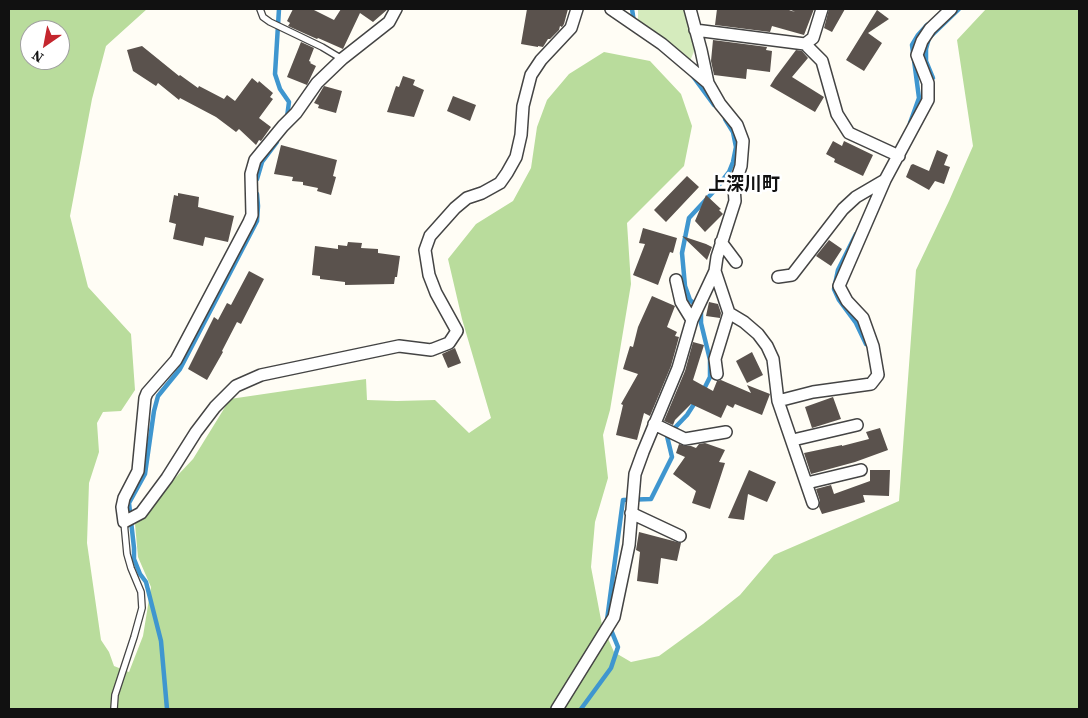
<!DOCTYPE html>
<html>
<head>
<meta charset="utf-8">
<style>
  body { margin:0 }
  #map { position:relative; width:1088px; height:718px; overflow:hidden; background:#fffdf5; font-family:"Source Serif 4",serif }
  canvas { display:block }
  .frame { position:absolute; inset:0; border:10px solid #111; pointer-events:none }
  .north { position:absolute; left:20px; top:20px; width:50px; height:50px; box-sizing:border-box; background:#fff; border:1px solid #a0a0a0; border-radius:50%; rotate:213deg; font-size:14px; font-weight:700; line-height:20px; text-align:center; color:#111 }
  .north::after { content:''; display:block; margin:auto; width:18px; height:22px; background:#c4262e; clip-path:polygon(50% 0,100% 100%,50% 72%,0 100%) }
</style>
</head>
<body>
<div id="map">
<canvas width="1088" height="718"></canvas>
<div class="frame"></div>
<div class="north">N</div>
</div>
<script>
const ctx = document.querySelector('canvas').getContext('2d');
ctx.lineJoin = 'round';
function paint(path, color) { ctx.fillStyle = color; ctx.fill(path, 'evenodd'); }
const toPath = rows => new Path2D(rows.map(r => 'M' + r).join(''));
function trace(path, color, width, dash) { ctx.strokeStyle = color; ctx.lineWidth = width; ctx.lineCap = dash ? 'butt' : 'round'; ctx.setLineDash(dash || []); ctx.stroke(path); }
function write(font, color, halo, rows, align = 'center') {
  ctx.font = font + ' "Source Serif 4","Noto Sans JP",serif'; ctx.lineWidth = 5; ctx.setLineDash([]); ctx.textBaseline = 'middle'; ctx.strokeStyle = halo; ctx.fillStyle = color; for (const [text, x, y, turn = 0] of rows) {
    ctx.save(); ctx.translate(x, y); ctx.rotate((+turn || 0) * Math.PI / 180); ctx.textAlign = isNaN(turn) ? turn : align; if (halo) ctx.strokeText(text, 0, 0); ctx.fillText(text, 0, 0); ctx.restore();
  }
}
paint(toPath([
  [638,9,686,9,695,49,690,61,638,23]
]), '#d5ebbd');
paint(toPath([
  [9,9,147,9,106,46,92,99,70,216,88,287,131,334,135,390,121,411,103,412,97,423,99,452,89,483,87,543,101,640,109,652,114,666,129,672,143,636,151,587,138,557,135,524,145,516,160,494,193,459,230,399,366,379,367,400,397,401,435,400,469,433,491,418,462,319,448,259,476,224,513,201,531,168,537,127,547,100,569,74,604,52,650,61,681,94,692,126,684,166,627,223,631,284,610,410,603,435,608,478,595,522,591,567,602,625,614,652,631,662,659,656,703,624,740,595,774,555,899,501,916,270,949,201,973,146,957,40,986,9,1079,9,1079,709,9,709],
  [30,30,60,30,60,60,30,60]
]), '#b9dc9c');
trace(toPath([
  [279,9,275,74,280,89,289,102,287,117],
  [632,9,634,22],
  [692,75,714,105],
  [933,78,926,61,926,49,929,38,959,9],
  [910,123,919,98,912,45,918,35,927,25],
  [257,179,262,162,277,142],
  [856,234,838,270,834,289,839,300,856,323,866,344],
  [703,391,710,377,710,360,701,323,701,310,690,300,685,286,682,253,689,218,715,190,729,172,733,162,736,147,733,132,725,119],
  [167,709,161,641,146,582,140,574,134,559,134,548,129,503,145,474,154,411,158,396,180,369,257,221,258,206,257,194],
  [581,709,611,668,618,647,607,620,623,500,651,499,672,457,667,436,687,415,696,401]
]), '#3f96cf', 4.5);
paint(toPath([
  [293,9,312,9,334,20,341,9,388,9,373,22,360,13,343,49,318,38,317,39,288,26,290,23,287,21],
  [527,9,568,9,564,24,562,27,560,26,559,30,550,39,548,39,543,47,538,46,538,47,521,44],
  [717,9,786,9,795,12,789,9,814,9,804,35,772,26,770,32,715,25],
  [829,9,845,9,832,32,824,28],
  [877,10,889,19,868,33,882,43,864,71,846,60],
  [713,40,767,47,766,50,772,51,770,72,747,69,746,79,714,75,711,61],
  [301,42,314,48,309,61,311,62,310,63,316,66,307,85,287,77],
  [142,46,179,76,180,75,198,88,199,86,224,99,227,95,235,101,252,78,258,83,259,81,273,93,270,97,273,99,259,118,271,127,261,141,259,140,256,145,239,129,236,132,216,117,180,98,179,100,158,83,156,86,133,71,127,50],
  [796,50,802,51,808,58,792,77,824,97,815,112,770,86,775,78],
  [403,76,415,80,413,85,424,90,414,117,387,112,396,86,399,87],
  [324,86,342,91,336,113,318,108,319,105,314,103],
  [453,96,476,105,470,121,447,111],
  [833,141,842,146,844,141,873,155,863,176,834,162,835,159,826,154],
  [281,145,337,160,333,176,336,177,331,195,317,191,318,188,303,185,303,182,292,181,293,177,274,174],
  [937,150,948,155,944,165,950,167,944,184,935,181,929,190,906,177,911,165,913,164,929,171],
  [687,176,699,187,666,222,654,210],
  [178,193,199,197,198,207,234,216,228,242,205,237,203,246,173,239,176,224,169,222,174,195,178,196],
  [706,195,721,209,719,210,723,214,705,232,695,221],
  [643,228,677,238,673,253,670,252,658,285,633,275,645,244,639,243],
  [682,236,706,244,712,247,707,260],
  [829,240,842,249,831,266,816,256],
  [348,242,362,243,361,248,378,249,378,253,400,256,397,277,395,277,394,284,345,285,345,282,320,279,320,276,312,275,315,246,338,249,338,245,347,246],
  [249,271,264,279,241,324,237,322,222,351,223,352,207,380,188,369,214,317,218,320,227,303,231,305],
  [652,296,675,306,667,327,677,332,675,336,679,337,671,366,650,416,644,413,637,440,616,435,623,405,621,404,638,374,623,369,630,346,633,347,638,327],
  [709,302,718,304,721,313,720,318,706,316],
  [693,342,704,345,693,380,713,391,717,381,721,380,751,393,747,385,770,394,762,415,735,404,733,408,727,405,721,418,691,404,675,420,673,425,664,421,685,371],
  [455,348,461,363,448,368,442,354],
  [752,352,763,375,747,383,736,361],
  [833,397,841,419,812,428,805,407],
  [880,428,888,450,855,462,811,474,804,453,842,445,842,446,869,439,866,432],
  [705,443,725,450,719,462,725,463,710,509,692,503,696,491,673,474,685,457,676,453,679,444,686,446,691,446,696,448,699,444],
  [749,470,776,482,767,502,748,494,744,520,728,518],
  [870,470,890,470,889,496,863,495,865,502,822,514,819,507,820,501,816,489,831,485,834,494,870,481],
  [639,532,681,543,677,561,661,558,658,584,637,581,640,552,636,550]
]), '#5a524d');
const lane = toPath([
  [260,9,263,17,270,22,322,47,342,59],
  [114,709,115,695,134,637,142,608,141,592,131,568,127,554,124,522]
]);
const street = toPath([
  [396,9,389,22,342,59,317,83,296,113,283,126,255,160,251,174,252,215,249,222,176,360,147,393,145,398,138,471,124,498,122,507,124,522,141,513,167,478,196,432,215,407,236,386,261,375,399,346,431,350,449,343,457,331,436,293,429,275,425,250,430,236,455,208,467,198,482,193,500,183,507,173,516,157,521,135,523,106,531,75,541,60,571,28,577,9],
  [611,9,662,44,708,83],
  [695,30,805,44,813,38,822,9],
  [805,44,822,61,837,114,849,133,899,156],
  [721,242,736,262],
  [715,271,729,313,744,322,758,334,767,346,773,359,778,401,813,503],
  [778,277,792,275,843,209,856,197,885,180],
  [676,280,681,302,692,320],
  [717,374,715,359,729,313],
  [778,401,813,392,871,384,878,375,873,346,863,318,847,301,839,286,885,180,928,100,928,83,917,55,922,41,930,29,951,9],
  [654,424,685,439,726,432],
  [793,440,857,425],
  [807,483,861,470],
  [631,513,680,536],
  [557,709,614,617,629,545,635,474,643,452,678,368,692,320,715,271,717,257,735,201,734,187,741,166,743,141,737,125,720,104,708,83,701,50,690,9]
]);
trace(lane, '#444', 8);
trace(street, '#444', 14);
trace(lane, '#fff', 5.5);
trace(street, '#fff', 11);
write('bold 18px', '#111', '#fff', [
  ["上深川町",744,185]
]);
</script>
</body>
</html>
